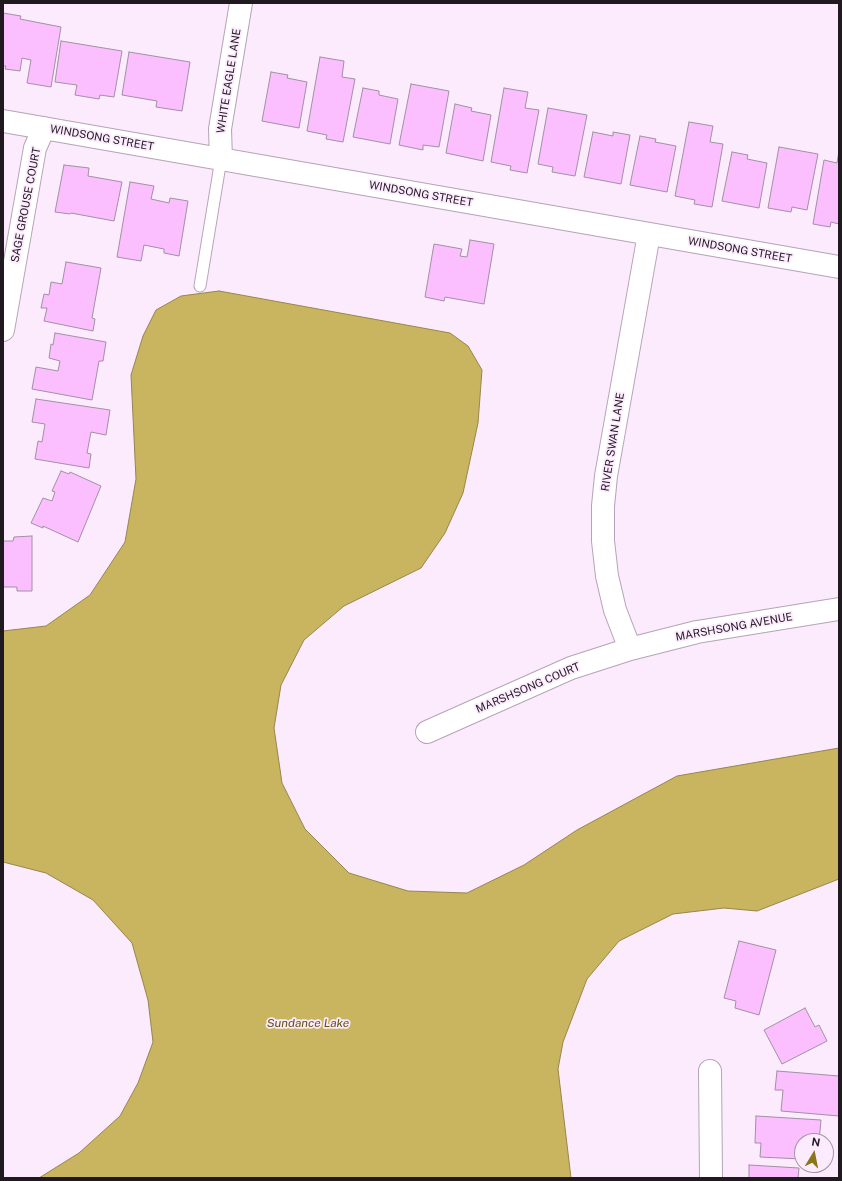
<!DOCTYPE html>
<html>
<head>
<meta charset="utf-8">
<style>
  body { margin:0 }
  #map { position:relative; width:842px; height:1181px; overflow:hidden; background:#fceafd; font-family:"Public Sans",sans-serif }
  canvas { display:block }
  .frame { position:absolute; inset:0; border:4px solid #201a20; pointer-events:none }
  .north { position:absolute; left:794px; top:1133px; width:40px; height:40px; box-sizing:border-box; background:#fceafd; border:1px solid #a497a5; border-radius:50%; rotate:10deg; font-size:11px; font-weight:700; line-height:16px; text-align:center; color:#201a20 }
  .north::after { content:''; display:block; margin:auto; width:14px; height:18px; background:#8a761a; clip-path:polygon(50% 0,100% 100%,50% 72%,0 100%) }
</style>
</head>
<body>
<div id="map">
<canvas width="842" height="1181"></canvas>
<div class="frame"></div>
<div class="north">N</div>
</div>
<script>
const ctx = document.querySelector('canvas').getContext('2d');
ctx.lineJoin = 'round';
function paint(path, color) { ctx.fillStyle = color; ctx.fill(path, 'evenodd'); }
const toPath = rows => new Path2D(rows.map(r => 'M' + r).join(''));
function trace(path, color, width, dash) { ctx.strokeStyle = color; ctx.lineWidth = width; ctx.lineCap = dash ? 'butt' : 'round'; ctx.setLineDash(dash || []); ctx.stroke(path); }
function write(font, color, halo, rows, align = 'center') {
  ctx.font = font + ' "Public Sans",sans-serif'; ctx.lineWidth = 3.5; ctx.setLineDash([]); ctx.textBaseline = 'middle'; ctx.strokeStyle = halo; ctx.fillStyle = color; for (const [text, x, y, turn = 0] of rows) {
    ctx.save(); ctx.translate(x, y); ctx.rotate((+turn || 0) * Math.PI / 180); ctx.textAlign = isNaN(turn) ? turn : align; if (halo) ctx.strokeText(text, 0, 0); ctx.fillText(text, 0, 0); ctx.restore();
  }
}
const water = toPath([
  [219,291,450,333,468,346,482,370,478,423,463,493,445,533,421,568,344,606,304,640,281,685,274,728,282,783,305,829,349,873,408,891,467,893,524,865,577,830,677,776,839,748,839,879,757,911,724,908,673,914,619,941,587,979,563,1042,558,1069,571,1178,39,1178,79,1153,120,1116,138,1083,153,1042,148,1000,132,943,93,900,46,873,3,862,3,631,46,626,90,595,125,542,136,479,131,375,143,336,156,310,181,296,219,291]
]);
paint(water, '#c9b460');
trace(water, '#96864d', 1);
const building = toPath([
  [3,13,21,16,20,19,61,27,51,87,27,83,31,60,22,58,20,71,5,69,6,66,3,66,3,13],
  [61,41,122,51,114,97,100,95,99,99,75,95,77,85,55,82,61,41],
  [129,52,190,62,182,111,156,107,157,101,122,95,129,52],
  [320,57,344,61,342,77,355,79,343,142,326,139,327,135,307,131,320,57],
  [271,72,288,75,287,78,307,82,299,128,262,121,271,72],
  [411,84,449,91,439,147,423,145,423,150,399,145,411,84],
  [363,88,379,91,379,95,398,99,390,144,353,137,363,88],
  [504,88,528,92,525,108,539,110,527,173,510,170,511,166,491,162,504,88],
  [455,104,472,108,471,111,491,115,483,161,446,153,455,104],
  [548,108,587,115,575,176,552,172,553,167,538,164,548,108],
  [689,122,713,126,710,142,723,144,712,207,694,204,695,200,675,196,689,122],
  [593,132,613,136,613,132,630,135,621,184,584,177,593,132],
  [640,136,656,139,655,142,676,146,667,192,630,185,640,136],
  [779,147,818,154,807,210,792,207,791,212,768,208,779,147],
  [839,151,839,224,831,222,830,227,813,224,824,160,837,163,839,151],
  [732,152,748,155,747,159,767,163,759,208,722,201,732,152],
  [64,165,89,168,88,176,122,182,114,221,71,213,70,214,55,212,64,165],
  [130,182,154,186,151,199,169,203,170,198,188,201,179,256,164,253,164,249,144,245,141,261,117,257,130,182],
  [470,240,494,244,484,304,445,297,444,301,425,297,434,244,462,249,460,256,467,257,470,240],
  [66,262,101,268,92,318,95,319,93,331,44,321,47,308,41,308,44,294,49,295,51,282,62,284,66,262],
  [55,333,106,342,103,361,99,361,92,400,32,389,36,367,58,371,60,361,49,358,51,344,53,345,55,333],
  [36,399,110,410,106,435,91,432,87,453,91,454,89,468,35,459,38,441,42,442,45,424,32,422,36,399],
  [61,471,69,474,70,472,101,486,78,542,43,526,43,528,31,523,43,498,52,501,55,492,52,491,61,471],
  [32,536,32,591,17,591,17,587,3,587,3,541,13,541,14,537,32,536],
  [739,941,776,950,759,1015,735,1008,736,1001,724,998,739,941],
  [805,1008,815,1027,819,1025,827,1041,782,1064,764,1030,805,1008],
  [777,1071,839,1076,839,1116,781,1111,783,1090,775,1090,777,1071],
  [756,1116,821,1120,819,1141,802,1141,802,1159,760,1157,761,1143,755,1143,756,1116],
  [749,1165,799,1168,798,1178,749,1178,749,1165]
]);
paint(building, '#fbbfff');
trace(building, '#a190a2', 1);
const service = toPath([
  [200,286,221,159]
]);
const minor = toPath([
  [3,121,839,267],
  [221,159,220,129,241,3],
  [3,330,35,148,44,128],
  [630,649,615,610,607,576,603,541,603,506,606,476,649,234],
  [427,732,571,668,630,649,697,632,839,609],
  [710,1071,711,1178]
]);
trace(service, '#b5a4b6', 13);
trace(minor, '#b5a4b6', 24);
trace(service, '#fff', 11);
trace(minor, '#fff', 22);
write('11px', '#201a20', '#fceafd', [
  ["WHITE EAGLE LANE",229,81,-81],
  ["WINDSONG STREET",102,138,10],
  ["WINDSONG STREET",421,194,10],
  ["SAGE GROUSE COURT",26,205,-79],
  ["WINDSONG STREET",740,250,10],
  ["RIVER SWAN LANE",613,442,-81],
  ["MARSHSONG AVENUE",734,627,-10],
  ["MARSHSONG COURT",528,688,-23]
]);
write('italic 12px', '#605211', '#fceafd', [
  ["Sundance Lake",308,1023]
]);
</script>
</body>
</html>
